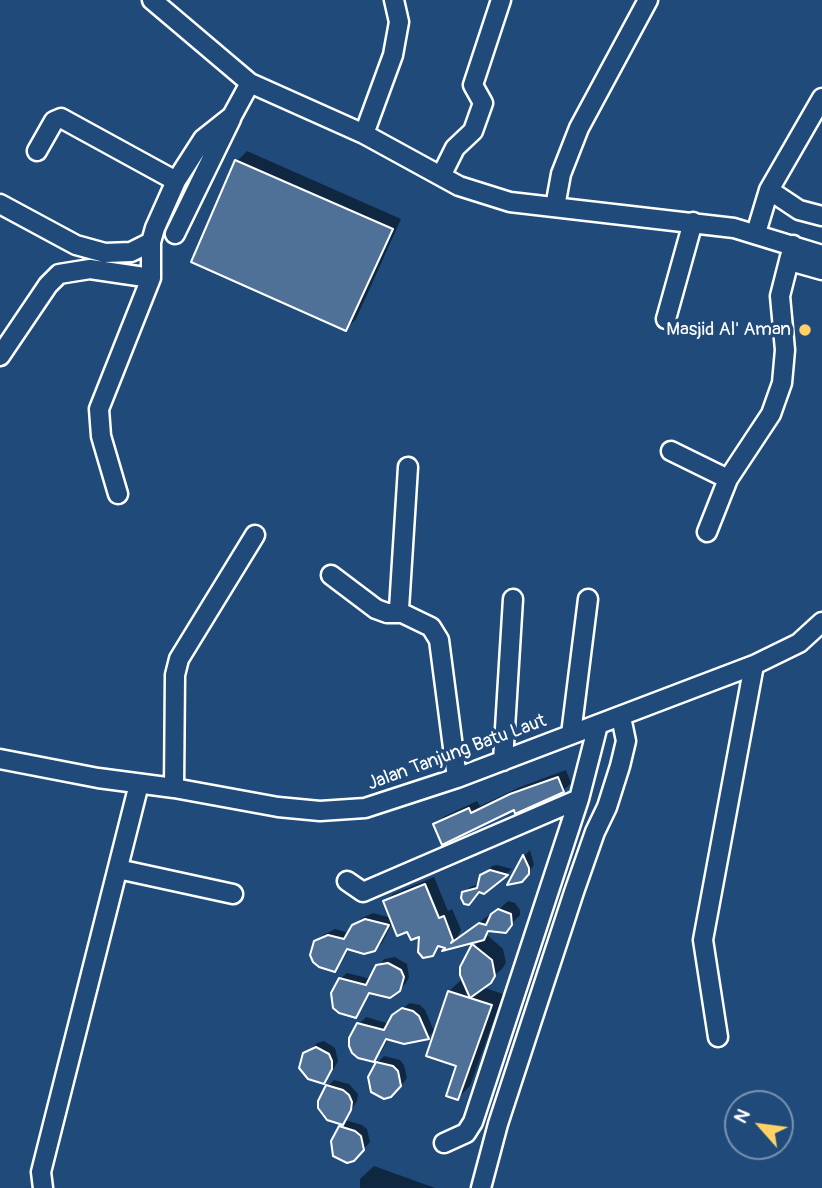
<!DOCTYPE html>
<html>
<head>
<meta charset="utf-8">
<style>
  body { margin:0 }
  #map { position:relative; width:822px; height:1188px; overflow:hidden; background:#1f4a7a; font-family:Pangolin,sans-serif }
  canvas { display:block }
  .north { position:absolute; left:724px; top:1090px; width:70px; height:70px; box-sizing:border-box; background:#1f4a7a; border:2px solid #7992af; border-radius:50%; rotate:298deg; font-size:19px; font-weight:700; line-height:28px; text-align:center; color:#fff }
  .north::after { content:''; display:block; margin:auto; width:24px; height:32px; background:#ffd166; clip-path:polygon(50% 0,100% 100%,50% 72%,0 100%) }
</style>
</head>
<body>
<div id="map">
<canvas width="822" height="1188"></canvas>
<div class="north">N</div>
</div>
<script>
const ctx = document.querySelector('canvas').getContext('2d');
ctx.lineJoin = 'round';
function paint(path, color) { ctx.fillStyle = color; ctx.fill(path, 'evenodd'); }
const toPath = rows => new Path2D(rows.map(r => 'M' + r).join(''));
function trace(path, color, width, dash) { ctx.strokeStyle = color; ctx.lineWidth = width; ctx.lineCap = dash ? 'butt' : 'round'; ctx.setLineDash(dash || []); ctx.stroke(path); }
function write(font, color, halo, rows, align = 'center') {
  ctx.font = font + ' Pangolin,sans-serif'; ctx.lineWidth = 7; ctx.setLineDash([]); ctx.textBaseline = 'middle'; ctx.strokeStyle = halo; ctx.fillStyle = color; for (const [text, x, y, turn = 0] of rows) {
    ctx.save(); ctx.translate(x, y); ctx.rotate((+turn || 0) * Math.PI / 180); ctx.textAlign = isNaN(turn) ? turn : align; if (halo) ctx.strokeText(text, 0, 0); ctx.fillText(text, 0, 0); ctx.restore();
  }
}
paint(toPath([
  [247,151,401,219,356,319,346,329,237,161],
  [566,770,571,783,563,791,514,808,435,825,443,817,477,801,480,806,520,787],
  [530,850,534,865,528,873,510,882,524,856],
  [497,865,512,869,484,892,464,893,470,887,479,884,486,872,492,866],
  [434,877,448,911,452,909,461,930,456,940,489,915,492,916,508,901,515,903,520,910,520,915,505,931,492,930,487,935,503,949,506,963,502,969,482,987,503,994,470,1086,458,1098,458,1065,449,991,461,980,464,981,462,967,479,940,440,945,432,954,421,934,393,921,382,943,375,950,350,948,341,963,335,970,316,942,323,935,335,929,349,933,360,919,373,913,392,918,385,902,393,894],
  [395,957,407,964,409,977,406,983,399,990,371,992,362,1009,355,1016,340,979,347,973,371,979,384,959],
  [410,1003,420,1005,425,1010,434,1031,428,1037,389,1038,380,1054,374,1060,359,1024,366,1017,390,1024,401,1009],
  [324,1041,335,1048,338,1061,330,1075,323,1082,308,1078,303,1074,301,1060,317,1043],
  [384,1056,400,1060,404,1065,407,1078,397,1091,384,1097,377,1063],
  [334,1080,349,1084,358,1094,357,1101,345,1120,362,1125,367,1129,370,1142,360,1153,340,1127,344,1123,327,1119,322,1114,320,1101,328,1086],
  [374,1166,435,1188,360,1188,360,1179]
]), '#0007');
const building = toPath([
  [235,160,393,229,346,331,191,262,235,160],
  [558,777,564,792,515,814,514,810,442,845,433,824,469,808,471,813,510,794,558,777],
  [523,855,529,868,529,874,522,882,507,885,523,855],
  [490,870,508,875,484,894,479,892,469,905,464,904,461,898,462,892,477,888,480,875,490,870],
  [425,884,439,918,444,916,453,940,451,943,479,923,486,925,491,914,498,909,511,914,512,925,506,933,488,931,484,940,442,951,445,948,438,946,433,956,423,958,418,952,419,937,411,940,407,932,397,936,383,901,425,884],
  [365,919,389,925,375,951,364,954,347,949,335,972,319,967,313,962,310,955,314,941,328,935,344,939,352,925,365,919],
  [472,944,492,960,495,976,491,983,470,998,492,1005,458,1100,446,1096,456,1066,426,1056,448,991,470,998,460,975,460,967,472,944],
  [388,963,401,970,404,977,400,991,390,998,369,993,356,1018,339,1013,333,1008,331,993,339,978,366,985,376,965,388,963],
  [402,1008,413,1011,419,1016,429,1039,404,1044,386,1039,374,1062,358,1058,352,1053,349,1046,349,1038,357,1023,384,1030,392,1015,402,1008],
  [316,1047,329,1054,332,1061,332,1069,324,1084,308,1079,299,1068,303,1053,316,1047],
  [376,1062,393,1066,398,1071,401,1086,391,1097,384,1099,371,1092,368,1077,376,1062],
  [326,1085,343,1090,349,1095,352,1102,351,1110,343,1125,327,1120,318,1108,318,1101,326,1085],
  [339,1126,355,1131,361,1136,364,1150,354,1161,347,1163,333,1156,331,1141,339,1126]
]);
paint(building, '#507197');
trace(building, '#fff', 2);
const minor = toPath([
  [152,0,250,83,364,134,459,186,510,202,734,228,822,255],
  [364,134,393,55,399,22,394,0],
  [37,151,54,121,61,118,176,181],
  [441,176,455,148,473,131,483,103,473,85,501,0],
  [769,190,799,210,822,216],
  [0,204,76,245,105,253,131,252,151,242],
  [555,207,561,174,579,128,648,0],
  [756,233,769,190,822,98],
  [175,234,231,119],
  [790,261,822,270],
  [666,319,693,222],
  [0,356,48,285,59,274,90,269,151,278],
  [671,451,728,479],
  [408,467,399,609,402,613,431,627,439,640,457,778],
  [118,494,101,436,99,409,151,278,151,242,155,228,176,181,203,139,232,116,250,83],
  [707,532,728,479,771,414,782,383,785,350,780,296,793,245],
  [331,575,376,609,387,613,402,613],
  [571,734,588,599],
  [0,759,98,778,174,788,278,807,320,811,365,808,457,778,754,665,799,643,822,622],
  [503,761,513,599],
  [174,788,175,675,179,659,255,535],
  [118,869,233,894],
  [347,881,363,892,579,799],
  [718,1037,703,940,754,665],
  [444,1143,466,1133,473,1122,579,799,598,725],
  [43,1188,41,1172,139,784],
  [481,1188,498,1124,574,892,595,832,607,807,620,766,626,741,621,717]
]);
trace(minor, '#fff', 23);
trace(minor, '#1f4a7a', 18);
for (const [x, y, r, color] of [
  [805,330,7,"#ffd166"]
]) { const dot = new Path2D(); dot.arc(x, y, r, 0, 2 * Math.PI); ctx.fillStyle = color; ctx.fill(dot); trace(dot, '#1f4a7a', 2.5); }
write('19px', '#fff', '#1f4a7a', [
  ["Masjid Al' Aman",791,330]
], 'right');
write('19px', '#fff', '#1f4a7a', [
  ["Jalan Tanjung Batu Laut",457,753,-20]
]);
</script>
</body>
</html>
